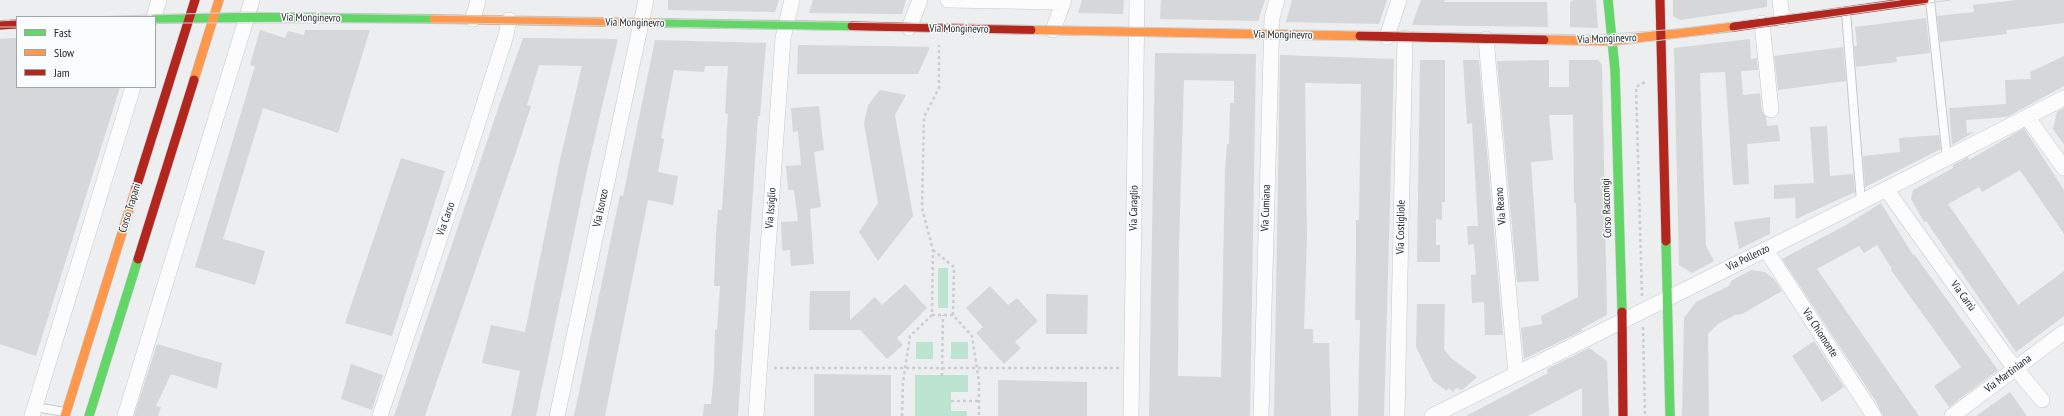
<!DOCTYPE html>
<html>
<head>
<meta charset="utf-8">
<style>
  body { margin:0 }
  #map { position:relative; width:2064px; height:416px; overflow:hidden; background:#eceef0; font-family:"PT Sans Narrow",sans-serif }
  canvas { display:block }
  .legend { position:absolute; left:16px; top:16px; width:140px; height:72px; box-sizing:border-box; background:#f9fdfe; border:1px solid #a1a4a5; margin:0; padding:5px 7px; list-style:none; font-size:12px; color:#1d1e1f }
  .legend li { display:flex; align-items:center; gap:8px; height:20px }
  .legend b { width:20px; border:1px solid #a1a4a5 }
</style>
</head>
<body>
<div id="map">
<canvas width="2064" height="416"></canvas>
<ul class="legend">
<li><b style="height:5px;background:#63d668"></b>Fast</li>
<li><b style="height:5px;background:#ff974d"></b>Slow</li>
<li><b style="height:5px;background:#b3261e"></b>Jam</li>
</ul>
</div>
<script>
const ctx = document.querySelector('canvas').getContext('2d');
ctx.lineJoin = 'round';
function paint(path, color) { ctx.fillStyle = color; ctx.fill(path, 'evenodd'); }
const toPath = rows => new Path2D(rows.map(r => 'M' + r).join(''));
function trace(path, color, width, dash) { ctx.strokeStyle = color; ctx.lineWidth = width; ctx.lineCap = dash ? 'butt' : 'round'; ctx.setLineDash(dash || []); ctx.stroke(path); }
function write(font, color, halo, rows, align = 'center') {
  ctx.font = font + ' "PT Sans Narrow",sans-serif'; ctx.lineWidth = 3; ctx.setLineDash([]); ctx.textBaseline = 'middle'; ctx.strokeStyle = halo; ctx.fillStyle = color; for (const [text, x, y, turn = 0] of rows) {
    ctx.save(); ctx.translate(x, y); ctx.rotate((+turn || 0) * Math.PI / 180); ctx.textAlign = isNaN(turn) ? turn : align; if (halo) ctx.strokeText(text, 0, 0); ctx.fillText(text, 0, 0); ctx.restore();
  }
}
paint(toPath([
  [938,268,948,268,948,308,938,308],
  [916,342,933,342,933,359,916,359],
  [951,342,968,342,968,359,951,359],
  [915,375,968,375,968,392,951,392,951,411,967,411,967,416,915,416]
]), '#bce4d0');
paint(toPath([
  [668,0,779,0,775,12,668,10],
  [813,0,906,0,902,14,809,13],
  [1082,0,1124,0,1123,14,1078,13],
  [1161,0,1265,0,1258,21,1160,19],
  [1292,0,1387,0,1379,24,1286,22],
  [1421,0,1445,0,1444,2,1547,2,1548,27,1412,25],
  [1575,0,1596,0,1598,28,1570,27,1570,4,1571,1],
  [1673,0,1767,0,1767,7,1680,20,1673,16],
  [2017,0,2064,0,2064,23,2006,30,2007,34,1940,42,1937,16,1974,12,1973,5],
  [1926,18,1930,53,1896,57,1897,62,1856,67,1854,46,1857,46,1855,27],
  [260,30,285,38,288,31,304,35,305,30,370,30,338,133,263,108,223,239,265,251,255,285,195,267,255,66,250,65],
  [17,38,17,87,120,87,36,356,0,344,0,39],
  [523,38,618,39,588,166,536,416,511,416,520,371,482,363,491,325,525,332,560,160,582,66,539,65,527,105,531,106,517,149,425,416,394,416,502,97],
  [1750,39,1751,59,1757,58,1758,70,1741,71,1743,95,1760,93,1762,111,1766,117,1767,126,1778,125,1780,141,1747,144,1749,184,1733,185,1725,72,1700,73,1706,246,1714,261,1692,273,1679,265,1674,48],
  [655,40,766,43,760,116,758,116,738,416,703,416,704,404,711,404,714,372,715,330,717,330,720,286,714,286,716,233,718,210,722,210,728,114,725,113,728,66,705,66,704,72,674,70,661,138,664,139,658,172,678,176,673,205,648,200,605,416,574,416,620,195,623,196],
  [798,45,880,46,930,47,918,74,797,74],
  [1843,47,1846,81,1778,90,1774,56],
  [1155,53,1256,54,1250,416,1149,416],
  [1184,80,1234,81,1234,103,1230,103,1229,144,1227,144,1225,170,1221,377,1178,376,1179,243],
  [1280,55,1394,59,1384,416,1358,416,1360,320,1355,320,1356,251,1356,220,1359,220,1361,84,1305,83,1307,238,1304,329,1313,329,1313,343,1329,343,1331,416,1274,416],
  [2064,56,2064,86,2007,117,1966,120,1967,133,1974,132,1952,145,1949,108,2006,104,2005,80,2031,79,2030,72],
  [1420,60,1445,60,1445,202,1442,202,1442,220,1436,219,1436,245,1440,245,1440,262,1417,262],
  [1463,60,1479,60,1503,335,1485,335,1484,302,1472,303,1471,275,1476,275,1474,244,1468,245,1467,226,1478,226,1472,123,1467,124],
  [1549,60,1549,87,1569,87,1569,60,1598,60,1602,65,1607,315,1581,329,1582,331,1524,359,1521,328,1542,324,1541,316,1578,297,1576,203,1574,203,1573,115,1549,115,1553,160,1531,162,1539,281,1517,282,1497,61],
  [880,90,906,95,895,115,913,216,878,261,859,232,878,203,864,124,868,105],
  [819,106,824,150,814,152,821,207,810,209,814,264,791,266,790,250,782,251,781,222,798,221,794,190,788,190,786,166,801,165,798,131,793,132,791,108],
  [2064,108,2064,145,2053,129,2057,112],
  [1827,126,1830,176,1853,174,1855,192,1796,219,1795,198,1774,199,1774,185,1814,183,1810,127],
  [2024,128,2064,190,2064,234,2020,170,1982,192,1979,187,1948,204,2018,305,2064,271,2064,316,2016,352,1926,221,1924,222,1911,199,1913,190,1953,168,1953,165,1968,157,1969,160],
  [1939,135,1941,149,1865,187,1863,156,1900,152,1899,138],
  [401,158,445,171,392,336,345,323],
  [1881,203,1913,255,1914,254,1998,370,1949,407,1934,386,1961,367,1891,270,1892,269,1877,245,1864,253,1859,246,1817,269,1919,416,1883,416,1875,400,1782,259,1846,225],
  [1770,217,1770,234,1739,249,1734,222],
  [1751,270,1765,272,1774,279,1782,291,1742,314,1735,315,1718,324,1708,334,1709,416,1682,416,1684,318,1696,302,1729,286,1731,281],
  [905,284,927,308,897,338,903,345,887,359,860,330,809,330,810,291,850,291,850,320,875,297,882,305],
  [990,286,1008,305,1017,298,1038,321,1015,342,1021,348,1004,364,976,333,983,327,966,308],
  [1046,294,1088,295,1087,334,1046,334],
  [1417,304,1445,304,1444,349,1451,358,1477,377,1462,390,1456,388,1453,392,1448,388,1447,391,1433,381,1416,347],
  [1814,341,1844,387,1822,402,1792,356],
  [157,344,222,363,217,389,171,374,156,406,161,407,158,416,134,416],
  [1589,348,1607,361,1609,416,1582,416,1582,388,1528,416,1466,416,1548,373,1547,369],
  [351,364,383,375,372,410,341,399],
  [814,374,891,375,891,416,814,416],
  [998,380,1087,382,1087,416,998,416],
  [2010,392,2027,416,1976,416]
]), '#d5d7d8');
const lane = toPath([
  [1930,0,1947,158],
  [1846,12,1861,202],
  [35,407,65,412]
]);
const street = toPath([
  [948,0,1063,2],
  [1780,0,1782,20],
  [154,17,159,0],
  [473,19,478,0],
  [1762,23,1771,110],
  [909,28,920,0],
  [1053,30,1064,0],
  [1387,37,1399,0],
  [1486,39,1516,374],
  [2027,117,2064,168],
  [1886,189,2007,358,2042,400],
  [1766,250,1874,416],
  [32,416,133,87],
  [125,416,252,0],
  [380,416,465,163,506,35,509,20],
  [557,416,646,0],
  [756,416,783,38,792,0],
  [1131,416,1137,0],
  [1261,416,1272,18,1277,0],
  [1397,416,1405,38],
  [1432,416,1861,202,2064,98],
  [1952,416,2064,332]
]);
const fast = toPath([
  [1608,0,1615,70,1622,312],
  [155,19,277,17,434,19],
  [657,23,852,26],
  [1666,241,1670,416],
  [89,416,138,259]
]);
const slow = toPath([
  [434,19,657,23],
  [1031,30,1360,36],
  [1544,40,1611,41,1734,27],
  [194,80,219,0],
  [65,416,136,188]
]);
const jam = toPath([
  [1660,0,1666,241],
  [0,25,17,24],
  [852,26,1031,30],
  [1734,27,1924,0],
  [1360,36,1544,40],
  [136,188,195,0],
  [138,259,194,80],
  [1622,312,1623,416]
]);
trace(lane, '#c7c9ca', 10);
trace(street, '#c7c9ca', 16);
trace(fast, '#c7c9ca', 10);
trace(slow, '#c7c9ca', 10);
trace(jam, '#c7c9ca', 10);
trace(toPath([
  [933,250,954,267,953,315,972,336,979,382,979,416],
  [1642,296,1636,87,1645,82],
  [932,315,953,315],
  [1643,327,1645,416],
  [774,368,1119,368],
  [942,376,943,315],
  [951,401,979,401],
  [902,416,903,382,910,336,932,315,932,308,933,250,922,208,924,117,939,88,939,45]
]), '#cdcdce', 2.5, [3, 3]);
trace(lane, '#fcfcfd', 8);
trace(street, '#fcfcfd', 15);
trace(fast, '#63d668', 9);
trace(slow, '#ff974d', 9);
trace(jam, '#b3261e', 9);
trace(toPath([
  [90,17,244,12,1596,35,1678,29,1900,0],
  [0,21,17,20],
  [155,23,463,23,1612,46,1704,35,1950,0],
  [0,27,17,27]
]), '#d1d2d2', 1);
write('11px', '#1d1e1f', '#f9fdfe', [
  ["Via Monginevro",311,18,1],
  ["Via Monginevro",635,23,1],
  ["Via Monginevro",959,29,1],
  ["Via Monginevro",1283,35,1],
  ["Via Monginevro",1607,39,-2],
  ["Via Reano",1501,206,-95],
  ["Corso Trapani",130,208,-73],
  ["Via Isonzo",601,208,-78],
  ["Via Issiglio",771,208,-86],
  ["Via Caraglio",1134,208,-89],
  ["Via Cumiana",1266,208,-88],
  ["Corso Racconigi",1607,208,-92],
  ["Via Carso",446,219,-71],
  ["Via Costigliole",1401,227,-89],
  ["Via Pollenzo",1748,258,-26],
  ["Via Carrù",1963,296,54],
  ["Via Chiomonte",1820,333,57],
  ["Via Martiniana",2008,374,-37]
]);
</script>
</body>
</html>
